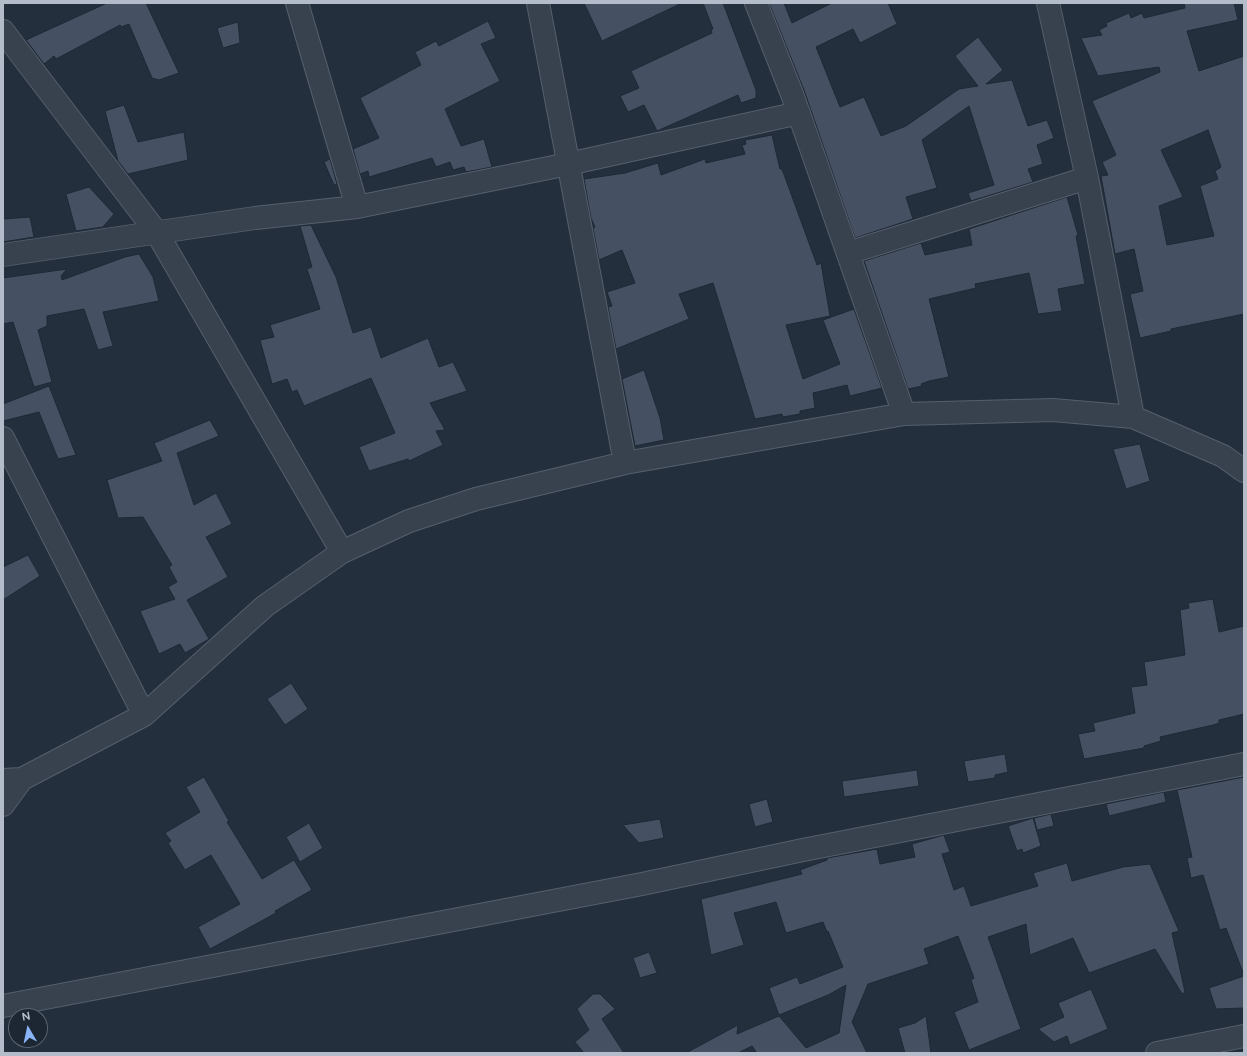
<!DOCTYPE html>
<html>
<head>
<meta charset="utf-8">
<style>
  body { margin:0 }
  #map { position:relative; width:1247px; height:1056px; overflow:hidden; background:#242f3e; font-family:Raleway,sans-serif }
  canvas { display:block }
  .frame { position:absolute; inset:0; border:4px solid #b4bcc9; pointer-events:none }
  .north { position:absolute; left:8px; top:1008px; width:40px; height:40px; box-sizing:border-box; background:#1d2633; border:1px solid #59626f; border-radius:50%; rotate:351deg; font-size:11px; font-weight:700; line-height:16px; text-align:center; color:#b4bcc9 }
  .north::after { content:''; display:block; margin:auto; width:14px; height:18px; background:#8ab4f8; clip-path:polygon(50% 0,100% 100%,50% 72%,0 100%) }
</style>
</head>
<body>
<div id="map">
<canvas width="1247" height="1056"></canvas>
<div class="frame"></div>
<div class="north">N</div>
</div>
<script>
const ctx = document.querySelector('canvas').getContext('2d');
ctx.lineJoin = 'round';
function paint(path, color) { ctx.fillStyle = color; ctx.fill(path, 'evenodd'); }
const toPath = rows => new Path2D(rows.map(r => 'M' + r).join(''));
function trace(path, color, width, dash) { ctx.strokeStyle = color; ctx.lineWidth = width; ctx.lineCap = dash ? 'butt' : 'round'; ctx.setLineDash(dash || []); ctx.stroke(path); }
const building = toPath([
  [107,3,146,3,179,73,159,80,152,78,129,24,121,27,120,25,56,59,54,56,44,64,26,40,107,3],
  [584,3,682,3,602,41,584,3],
  [703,3,723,3,756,90,756,98,741,103,738,95,657,131,644,105,628,112,620,96,639,88,631,71,712,33,711,29,713,29,703,3],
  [769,3,784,3,792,23,832,3,888,3,897,24,860,43,853,29,816,47,840,107,864,97,881,136,906,126,959,89,978,86,955,56,978,37,1003,70,986,84,1012,80,1028,126,1047,120,1054,138,1037,145,1043,164,1028,169,1033,182,971,201,968,193,994,185,969,106,922,140,937,188,906,197,913,219,855,238,804,90,769,3],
  [1184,3,1234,3,1238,20,1187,31,1199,71,1244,56,1244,314,1171,329,1171,331,1140,338,1130,294,1143,291,1134,249,1115,254,1101,176,1108,175,1102,162,1116,155,1092,101,1160,72,1159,67,1098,76,1081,38,1102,35,1099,30,1107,26,1106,23,1129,13,1131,18,1142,13,1144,18,1185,8,1184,3],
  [1208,130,1221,167,1215,171,1218,179,1200,186,1214,236,1167,245,1159,206,1183,197,1161,150,1208,130],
  [488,21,496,38,481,44,500,81,445,109,461,146,484,139,492,167,466,172,464,167,453,170,450,162,436,167,432,158,369,177,368,171,360,174,353,149,379,138,360,98,421,65,415,52,436,41,439,46,488,21],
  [238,22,240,43,223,48,217,28,238,22],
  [124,105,138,142,184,132,188,160,128,174,118,161,105,111,124,105],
  [772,135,780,169,782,169,817,265,821,263,830,316,786,325,803,379,840,364,823,320,854,309,882,388,850,396,847,385,813,393,815,408,800,411,800,414,783,417,782,414,755,419,713,283,679,294,689,319,616,349,608,307,612,306,607,292,635,283,622,250,599,260,593,228,595,227,591,218,584,179,625,173,658,163,661,175,705,159,706,163,745,154,742,145,746,144,745,140,772,135],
  [330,159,337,184,334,185,324,162,330,159],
  [89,187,114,214,103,227,76,231,66,194,89,187],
  [1067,197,1078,235,1076,236,1085,284,1058,289,1062,311,1038,314,1029,273,975,284,976,288,929,299,949,377,929,381,921,384,922,386,908,389,864,261,921,243,925,255,972,245,969,229,1067,197],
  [30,217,34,237,3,242,3,219,30,217],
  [311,225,336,277,353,333,371,327,381,358,428,338,439,367,453,362,467,391,430,403,445,430,436,431,443,445,409,461,408,459,369,471,359,447,395,433,371,378,304,406,297,390,292,392,287,379,272,384,260,340,274,337,270,325,320,309,307,269,312,267,300,226,311,225],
  [139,254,153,277,159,301,103,312,113,346,98,350,84,309,47,316,47,326,38,330,52,382,34,387,13,322,3,324,3,278,67,269,61,276,62,280,125,257,139,254],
  [644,370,660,418,664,440,635,446,622,379,644,370],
  [49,386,76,455,58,459,39,412,3,421,3,404,49,386],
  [210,420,219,436,177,453,194,505,216,493,232,524,206,537,228,577,187,600,209,639,185,653,180,644,159,654,140,611,175,599,168,587,177,582,169,567,172,565,143,517,118,518,107,480,162,461,154,443,210,420],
  [1140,444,1150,481,1126,489,1113,449,1140,444],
  [28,555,40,576,3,600,3,567,28,555],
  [1213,599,1219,632,1244,626,1244,714,1219,720,1219,723,1213,725,1160,737,1161,741,1144,746,1144,748,1084,759,1078,734,1095,731,1093,723,1135,713,1131,687,1147,685,1144,662,1185,655,1180,610,1189,608,1188,603,1213,599],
  [291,683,308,709,285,725,267,699,291,683],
  [1005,754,1008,772,995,775,995,778,968,782,964,761,1005,754],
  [917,770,919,786,844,797,842,781,917,770],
  [204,777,229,821,227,822,262,879,294,860,312,890,275,911,276,913,210,949,198,927,240,904,211,855,185,870,168,843,171,841,165,833,200,812,186,787,204,777],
  [1244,777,1244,970,1242,970,1226,928,1220,930,1203,875,1191,878,1187,858,1192,857,1177,790,1244,777],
  [1164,792,1166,802,1109,816,1106,804,1164,792],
  [767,799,773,822,755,827,749,804,767,799],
  [1051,814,1054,826,1037,830,1034,818,1051,814],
  [1033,818,1041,846,1023,853,1022,849,1017,851,1008,826,1033,818],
  [660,819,664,838,639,843,623,825,660,819],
  [309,823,323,848,300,862,286,837,309,823],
  [944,835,950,852,942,854,954,890,964,886,971,906,1038,886,1033,873,1067,863,1072,881,1123,867,1150,864,1179,931,1172,933,1185,992,1182,994,1155,949,1089,973,1073,938,1030,955,1026,924,988,937,1021,1029,969,1050,954,1012,978,1002,971,980,974,978,958,936,924,949,929,964,868,984,852,1022,867,1053,757,1053,752,1046,738,1053,686,1053,738,1025,737,1034,779,1016,806,1048,839,1033,846,985,828,995,779,1015,769,988,797,977,800,984,843,967,828,931,827,932,823,922,786,933,776,902,734,913,744,945,711,955,701,899,802,874,800,870,827,860,827,858,877,849,880,864,915,857,912,844,944,835],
  [649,952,657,973,640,978,633,958,649,952],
  [1244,976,1244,1008,1216,1009,1209,988,1244,976],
  [1091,989,1108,1029,1070,1045,1067,1036,1054,1042,1038,1029,1064,1017,1058,1003,1091,989],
  [593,994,600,994,615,1009,602,1019,624,1053,584,1053,575,1042,589,1030,577,1009,593,994],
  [926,1016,931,1053,905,1053,898,1028,915,1023,926,1016]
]);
paint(building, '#455162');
trace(building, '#1f2835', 1);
const minor = toPath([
  [297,3,357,207],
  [538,3,625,463],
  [756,3,792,94,904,414],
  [1048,3,1087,178,1133,417],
  [3,31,157,233,342,552],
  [848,253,1087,178],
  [3,255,255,218,357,207,568,164,799,113],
  [3,438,144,715],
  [3,780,22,779,144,715,265,606,342,552,409,521,476,499,625,463,904,414,1053,410,1133,417,1223,456,1244,471],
  [3,805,22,779],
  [3,1006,642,884,803,850,1244,764],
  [1157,1053,1244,1036]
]);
trace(minor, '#565f6c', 24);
trace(minor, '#38414e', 22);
</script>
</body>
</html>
